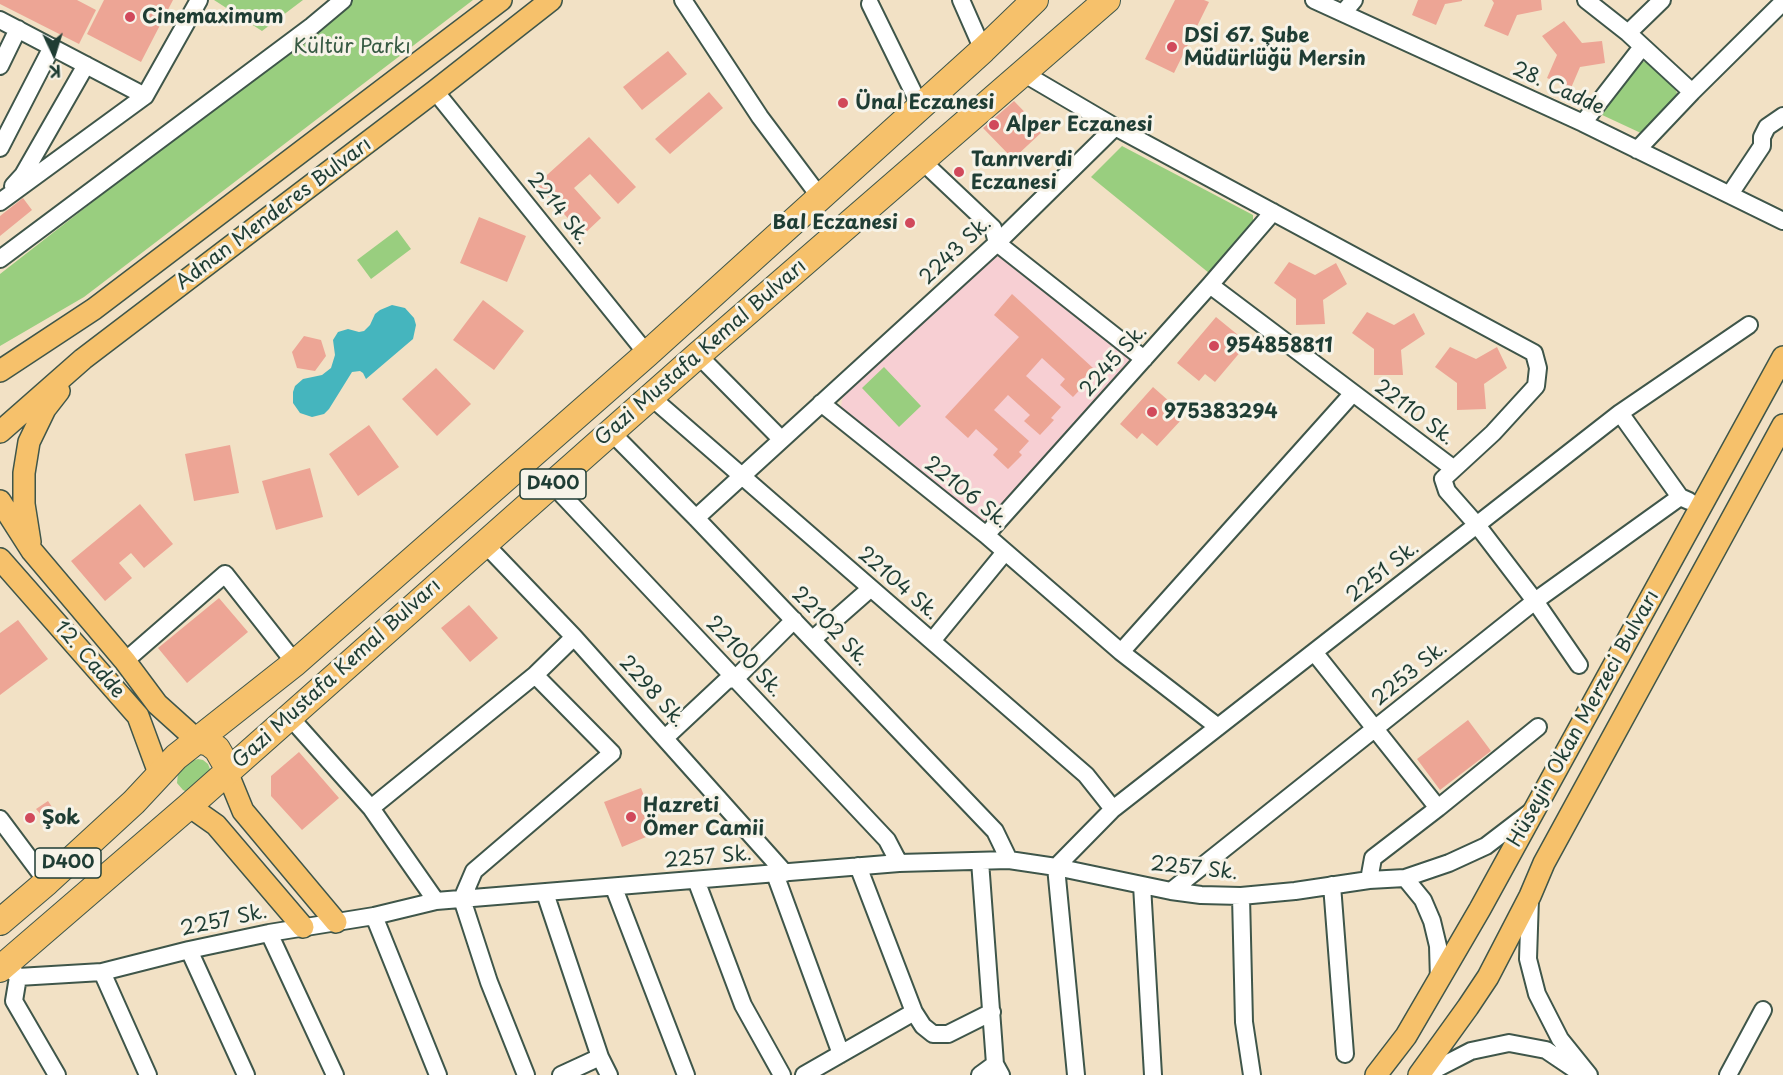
<!DOCTYPE html>
<html>
<head>
<meta charset="utf-8">
<style>
  body { margin:0 }
  #map { position:relative; width:1783px; height:1075px; overflow:hidden; background:#f2e1c5; font-family:"Playpen Sans",sans-serif }
  canvas { display:block }
  .north { position:absolute; left:24px; top:24px; width:60px; height:60px; -webkit-text-stroke:4px #f7f3e8; paint-order:stroke; rotate:176deg; font-size:16px; font-weight:700; line-height:24px; text-align:center; color:#1f3d34 }
  .north::after { content:''; display:block; margin:auto; width:21px; height:27px; background:#1f3d34; clip-path:polygon(50% 0,100% 100%,50% 72%,0 100%) }
</style>
</head>
<body>
<div id="map">
<canvas width="1783" height="1075"></canvas>
<div class="north">K</div>
</div>
<script>
const ctx = document.querySelector('canvas').getContext('2d');
ctx.lineJoin = 'round';
function paint(path, color) { ctx.fillStyle = color; ctx.fill(path, 'evenodd'); }
const toPath = rows => new Path2D(rows.map(r => 'M' + r).join(''));
function trace(path, color, width, dash) { ctx.strokeStyle = color; ctx.lineWidth = width; ctx.lineCap = dash ? 'butt' : 'round'; ctx.setLineDash(dash || []); ctx.stroke(path); }
function write(font, color, halo, rows, align = 'center') {
  ctx.font = font + ' "Playpen Sans",sans-serif'; ctx.lineWidth = 6; ctx.setLineDash([]); ctx.textBaseline = 'middle'; ctx.strokeStyle = halo; ctx.fillStyle = color; for (const [text, x, y, turn = 0] of rows) {
    ctx.save(); ctx.translate(x, y); ctx.rotate((+turn || 0) * Math.PI / 180); ctx.textAlign = isNaN(turn) ? turn : align; if (halo) ctx.strokeText(text, 0, 0); ctx.fillText(text, 0, 0); ctx.restore();
  }
}
paint(toPath([
  [996,255,1002,258,1128,353,1130,365,991,521,979,521,841,407,843,393]
]), '#f7cfd3');
paint(toPath([
  [214,0,303,0,262,31],
  [352,0,473,0,84,297,0,346,0,274],
  [1641,62,1646,62,1674,87,1677,93,1674,100,1643,134,1600,114,1637,64],
  [1122,146,1253,215,1253,224,1209,273,1091,177],
  [397,230,411,249,371,279,357,260],
  [884,367,921,406,899,427,862,388],
  [198,759,203,760,208,764,210,769,210,774,187,792,183,790,177,783,178,773,192,761]
]), '#99ce7f');
paint(toPath([
  [392,305,405,308,414,318,416,325,413,339,366,379,363,373,360,371,352,372,329,409,324,414,312,417,300,413,293,403,293,392,295,386,303,379,322,375,331,368,335,355,333,340,338,332,348,329,359,332,364,331,370,325,375,314,380,310]
]), '#45b5be');
paint(toPath([
  [0,0,77,0,96,10,79,44,0,4],
  [104,0,173,0,141,62,87,34],
  [1175,0,1204,0,1209,2,1174,73,1145,59],
  [1418,0,1462,0,1462,1,1445,4,1436,25,1412,15],
  [1492,0,1541,0,1542,10,1517,15,1508,36,1484,26,1494,3],
  [1564,21,1582,43,1602,41,1605,63,1580,67,1571,88,1547,78,1557,55,1542,36],
  [668,51,687,74,642,110,623,87],
  [709,92,723,108,670,154,655,139],
  [1014,101,1043,131,1013,159,983,128],
  [589,137,636,187,618,204,590,174,574,188,601,218,583,235,537,184],
  [23,198,32,210,0,236,0,216],
  [479,217,526,236,507,282,460,263],
  [1289,262,1315,275,1336,263,1347,284,1323,300,1325,324,1296,325,1296,299,1274,283],
  [1012,294,1093,368,1084,378,1088,381,1073,397,1060,385,1065,379,1042,358,1026,376,1061,407,1051,418,1054,420,1040,435,1024,421,1030,415,1008,395,994,410,1029,441,1019,452,1022,455,1008,469,993,455,998,449,976,429,968,438,945,417,1019,337,994,315],
  [483,300,524,331,494,370,453,340],
  [1367,312,1394,325,1414,313,1425,334,1401,350,1403,375,1374,375,1374,349,1352,333],
  [1216,317,1238,335,1232,342,1242,350,1215,382,1205,374,1199,381,1177,363],
  [304,336,321,340,326,356,315,371,297,368,292,352],
  [1450,347,1476,359,1497,347,1507,368,1484,384,1486,409,1457,410,1457,383,1435,367],
  [436,368,471,404,437,436,402,399],
  [1153,387,1170,402,1167,406,1182,419,1157,446,1142,433,1137,439,1120,424],
  [369,425,399,467,358,496,329,454],
  [230,445,239,493,194,501,185,454],
  [310,468,323,517,276,530,262,481],
  [140,504,173,544,144,568,131,553,119,563,132,578,105,601,71,561],
  [219,598,248,632,187,683,158,648],
  [469,605,498,638,470,662,441,628],
  [18,620,48,659,0,695,0,633],
  [1468,720,1491,751,1440,790,1417,759],
  [299,752,339,798,302,830,271,796,271,776],
  [641,788,658,832,622,847,604,802],
  [48,801,56,813,47,822,36,809]
]), '#eda595');
const minor = toPath([
  [683,0,760,117,820,197],
  [961,0,983,50],
  [1314,0,1583,123,1783,221],
  [1586,0,1628,33,1692,92],
  [870,4,920,106],
  [1343,13,1354,0],
  [0,20,145,96],
  [1628,33,1662,0],
  [0,66,18,29],
  [1023,73,1115,127,1534,353,1538,368,1536,386,1493,433,1443,479,1447,491,1477,525,1535,601,1579,665],
  [435,91,647,354],
  [1583,123,1642,47],
  [0,148,52,47],
  [1637,150,1692,92,1783,2],
  [921,160,993,228,997,243,1144,359],
  [13,186,23,175,86,65],
  [1730,194,1762,146,1762,137,1767,127,1783,116],
  [0,202,145,96,199,0],
  [0,259,312,26,343,0],
  [1210,285,1454,469],
  [698,355,781,439],
  [651,397,1086,775,1113,809],
  [821,403,986,535,1121,652,1218,727],
  [1620,413,1680,497,1689,501],
  [611,432,696,518,995,831,1009,860],
  [552,484,887,840,899,863],
  [696,518,997,243,1115,127],
  [986,535,1210,285,1273,212],
  [484,543,574,637,785,873],
  [813,639,871,588],
  [932,641,1005,552],
  [1121,652,1353,393],
  [1314,652,1438,808],
  [125,661,225,574,295,663],
  [289,716,371,808,436,901],
  [665,738,727,680,735,679,794,620],
  [371,808,535,675,574,637],
  [0,819,47,882],
  [980,861,995,1064,1001,1075],
  [858,866,914,1012,923,1026,933,1034,948,1034,992,1012],
  [1056,867,1113,809,1620,413,1749,325],
  [1056,867,1076,1075],
  [775,874,841,1054],
  [1405,878,1423,900,1432,921,1438,946,1439,980],
  [696,880,743,1005,782,1075],
  [1369,880,1373,858,1438,808,1538,727],
  [1142,885,1153,1075],
  [1332,885,1345,1054],
  [614,888,686,1075],
  [1171,891,1535,601,1680,497],
  [545,893,600,1057,609,1075],
  [1241,896,1244,1022,1252,1075],
  [1530,898,1528,959,1537,994,1560,1039,1589,1075],
  [374,916,438,1075],
  [269,933,335,1075],
  [189,950,246,1075],
  [11,969,18,977,14,1001,57,1075],
  [102,972,148,1075],
  [18,977,102,972,189,950,269,933,374,916,436,901,899,863,1009,860,1056,867,1171,891,1201,895,1241,896,1295,891,1369,880,1405,878,1449,863,1486,846,1533,810],
  [526,1075,489,982,462,899,474,871,612,753,535,675],
  [561,1075,600,1057],
  [804,1075,914,1012],
  [980,1075,995,1064],
  [1428,1075,1432,1071,1471,1051,1509,1043,1546,1050,1583,1075],
  [1728,1075,1763,1010]
]);
const major = toPath([
  [0,371,94,309,501,0],
  [0,432,83,359,435,91,551,0],
  [0,501,32,551,125,661,157,704,197,740],
  [30,542,24,504,24,473,29,442,45,409,59,391],
  [0,559,138,716,159,773],
  [227,772,243,811,336,922],
  [189,806,216,825,303,927],
  [1376,1075,1406,1036,1480,909,1783,357],
  [1419,1075,1468,1007,1488,977,1530,896,1544,863,1783,425]
]);
const highway = toPath([
  [197,740,209,743,217,749,225,763,227,772],
  [0,922,47,882,134,802,176,757,295,663,647,354,983,50,1035,0],
  [0,969,189,806,698,355,1107,0]
]);
trace(minor, '#3f564a', 20);
trace(major, '#3f564a', 24);
trace(highway, '#3f564a', 28);
trace(minor, '#fff', 16);
trace(major, '#f6c16b', 21);
trace(highway, '#f6c16b', 26);
for (const [x, y, r, color] of [
  [130,17,6,"#d1495b"],
  [1172,47,6,"#d1495b"],
  [843,103,6,"#d1495b"],
  [994,125,6,"#d1495b"],
  [959,172,6,"#d1495b"],
  [910,223,6,"#d1495b"],
  [1214,346,6,"#d1495b"],
  [1152,412,6,"#d1495b"],
  [631,817,6,"#d1495b"],
  [30,818,6,"#d1495b"]
]) { const dot = new Path2D(); dot.arc(x, y, r, 0, 2 * Math.PI); ctx.fillStyle = color; ctx.fill(dot); trace(dot, '#f7f3e8', 2); }
for (const [x, y, w] of [
  [553,484,66],
  [68,863,66]
]) { const box = new Path2D(); box.roundRect(x - w / 2, y - 15, w, 30, 4.5); ctx.fillStyle = '#f7f3e8'; ctx.fill(box); trace(box, '#1f3d34', 1.5); }
write('bold 18px', '#1f3d34', null, [
  ["D400",553,484],
  ["D400",68,863]
]);
write('bold 20px', '#1f3d34', '#f7f3e8', [
  ["Cinemaximum",142,17],
  ["DSİ 67. Şube",1184,36],
  ["Müdürlüğü Mersin",1184,59],
  ["Ünal Eczanesi",855,103],
  ["Alper Eczanesi",1006,125],
  ["Tanrıverdi",971,160],
  ["Eczanesi",971,183],
  ["Bal Eczanesi",898,223,"right"],
  ["954858811",1226,346],
  ["975383294",1164,412],
  ["Hazreti",643,806],
  ["Ömer Camii",643,829],
  ["Şok",42,818]
], 'left');
write('20px', '#375a43', '#f7f3e8', [
  ["Kültür Parkı",352,47]
]);
write('20px', '#1f3d34', '#f7f3e8', [
  ["28. Cadde",1558,89,25],
  ["2214 Sk.",558,209,51],
  ["Adnan Menderes Bulvarı",274,214,-37],
  ["2243 Sk.",956,251,-43],
  ["Gazi Mustafa Kemal Bulvarı",701,353,-41],
  ["2245 Sk.",1114,361,-48],
  ["22110 Sk.",1414,413,37],
  ["22106 Sk.",966,493,39],
  ["2251 Sk.",1383,572,-38],
  ["22104 Sk.",898,584,41],
  ["22102 Sk.",830,627,46],
  ["22100 Sk.",744,657,47],
  ["12. Cadde",89,660,49],
  ["Gazi Mustafa Kemal Bulvarı",337,674,-42],
  ["2253 Sk.",1410,674,-39],
  ["2298 Sk.",652,692,48],
  ["Hüseyin Okan Merzeci Bulvarı",1584,719,-61],
  ["2257 Sk.",708,858,-5],
  ["2257 Sk.",1194,869,6],
  ["2257 Sk.",224,921,-12]
]);
</script>
</body>
</html>
